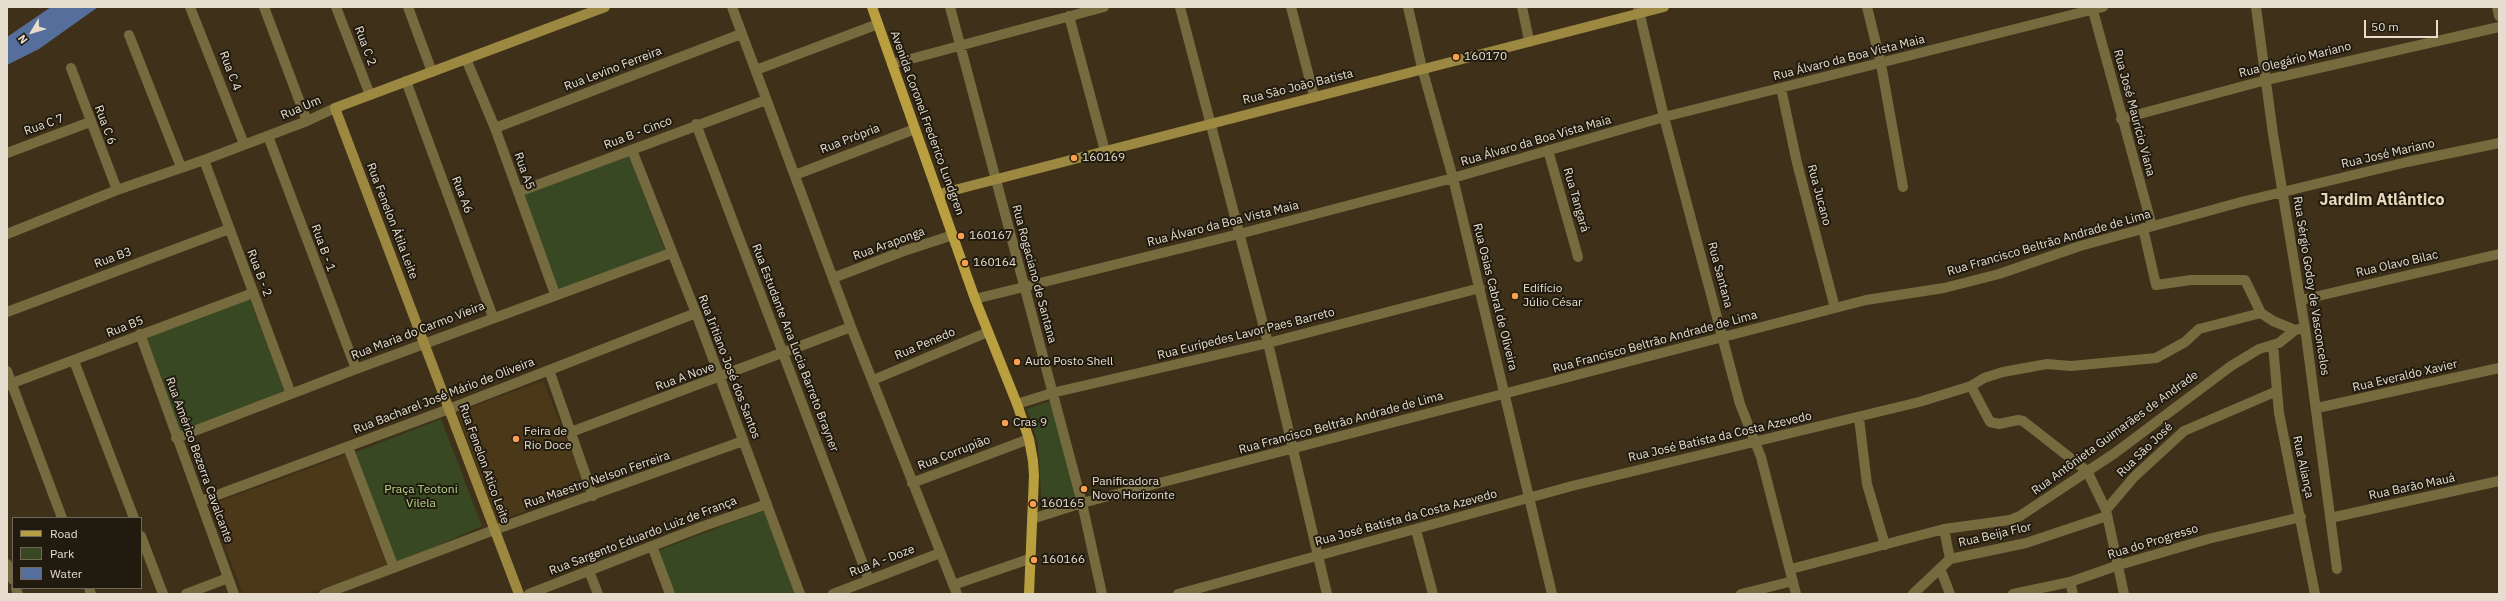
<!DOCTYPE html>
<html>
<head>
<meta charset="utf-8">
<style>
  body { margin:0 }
  #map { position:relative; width:2506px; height:601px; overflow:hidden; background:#3f3119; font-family:"IBM Plex Sans",sans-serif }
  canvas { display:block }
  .frame { position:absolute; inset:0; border:8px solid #e6ddce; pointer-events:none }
  .legend { position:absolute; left:12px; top:517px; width:130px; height:72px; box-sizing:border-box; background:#201a0f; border:1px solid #6f685b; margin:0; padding:5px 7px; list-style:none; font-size:12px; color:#e6ddce }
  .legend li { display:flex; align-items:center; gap:8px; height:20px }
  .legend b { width:20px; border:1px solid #6f685b }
  .north { position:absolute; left:12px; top:12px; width:40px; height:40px; -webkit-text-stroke:3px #201a0f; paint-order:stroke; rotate:232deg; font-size:11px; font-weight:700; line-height:16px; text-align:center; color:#e6ddce }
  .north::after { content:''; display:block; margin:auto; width:14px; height:18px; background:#e6ddce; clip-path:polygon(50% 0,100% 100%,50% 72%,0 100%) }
  .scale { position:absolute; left:2364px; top:20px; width:74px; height:18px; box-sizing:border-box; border:2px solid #e6ddce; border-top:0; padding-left:5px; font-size:12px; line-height:14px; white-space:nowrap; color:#e6ddce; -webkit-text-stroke:3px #201a0f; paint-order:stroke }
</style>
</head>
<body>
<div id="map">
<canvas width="2506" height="601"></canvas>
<div class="frame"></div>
<ul class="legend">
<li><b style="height:5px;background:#b99f3f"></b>Road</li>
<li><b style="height:11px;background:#384822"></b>Park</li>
<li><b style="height:11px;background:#566e9c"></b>Water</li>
</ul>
<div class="north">N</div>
<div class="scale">50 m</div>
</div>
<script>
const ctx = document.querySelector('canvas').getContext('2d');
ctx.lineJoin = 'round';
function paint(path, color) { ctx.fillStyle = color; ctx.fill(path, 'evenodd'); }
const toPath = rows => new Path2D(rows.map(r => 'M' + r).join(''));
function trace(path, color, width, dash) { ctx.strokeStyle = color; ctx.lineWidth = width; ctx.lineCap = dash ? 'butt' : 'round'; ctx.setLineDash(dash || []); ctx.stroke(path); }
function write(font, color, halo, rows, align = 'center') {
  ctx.font = font + ' "IBM Plex Sans",sans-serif'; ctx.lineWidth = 4; ctx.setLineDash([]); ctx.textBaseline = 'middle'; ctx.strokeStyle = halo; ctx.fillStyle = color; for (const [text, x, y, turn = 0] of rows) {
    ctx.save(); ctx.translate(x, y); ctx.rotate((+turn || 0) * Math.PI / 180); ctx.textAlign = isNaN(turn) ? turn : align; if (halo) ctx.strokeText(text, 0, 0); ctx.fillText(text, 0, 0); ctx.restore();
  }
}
paint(toPath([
  [543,381,586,487,497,522,457,412],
  [346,455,387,565,307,594,243,594,210,505]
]), '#4a3819');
paint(toPath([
  [629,155,665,250,557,292,520,196],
  [249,298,285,391,178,434,142,339],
  [1059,398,1085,499,1042,510,1038,443,1027,409],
  [441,419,482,526,397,564,354,453],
  [765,510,795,594,672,594,657,551]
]), '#384822');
paint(toPath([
  [51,7,98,7,39,49,7,65,7,37]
]), '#566e9c');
trace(toPath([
  [190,7,244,144],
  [264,7,307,121],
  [336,7,370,95],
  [408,7,432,72],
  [732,7,851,327,957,594],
  [950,7,1082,503,1102,594],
  [1180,7,1268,343,1327,594],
  [1291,7,1314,96],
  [1408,7,1422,68,1453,178,1552,594],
  [1522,7,1529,40],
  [1638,7,1664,117,1740,404,1761,457,1796,594],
  [1867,7,1881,64,1903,187],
  [2092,7,2152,226],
  [2256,7,2273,134,2306,335,2337,569],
  [2497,7,2499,16],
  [1069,16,1105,151],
  [129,35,181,167],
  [466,59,495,128,555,294],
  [892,64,1104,7],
  [71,68,117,190],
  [756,70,878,24],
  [406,81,493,317],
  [1781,88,1797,163,1835,308],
  [2121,119,2266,80,2499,27],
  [696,124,869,580],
  [495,128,741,34],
  [268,136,356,369],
  [632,150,696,313,800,594],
  [1548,150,1578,257],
  [7,153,90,122],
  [204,160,291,394],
  [795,175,915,129],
  [518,192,766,100],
  [2143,228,2156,285,2191,280,2245,280,2261,313,2273,321,2295,330],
  [7,234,117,190,204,160,307,121,335,108],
  [833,278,901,252,953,235],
  [975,299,1239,234,1453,178,1664,117,2103,7],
  [2301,300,2499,254],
  [7,312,229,229],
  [140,334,234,594],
  [2273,345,2279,413,2315,594],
  [74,361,134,518],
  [549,370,593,496],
  [7,371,62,518],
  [873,380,988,332],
  [7,385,253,293],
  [1971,386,1990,422,1999,424,2018,420,2023,421,2087,471,2106,510,2124,594],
  [1017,404,1052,393,1268,343,1480,288],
  [2317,408,2499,368],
  [1859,418,1867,484,1885,545],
  [571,432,851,327],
  [176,438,356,369,671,253],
  [348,447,394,568],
  [912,483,1029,439],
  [201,501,449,409,696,313],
  [2106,510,2134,477,2184,431,2277,391],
  [2330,518,2499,481],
  [1032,519,1082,503,1866,300,1944,288,1999,274,2080,246,2241,202,2407,162,2499,143],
  [1944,529,1950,559],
  [1416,530,1433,594],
  [141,536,163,594],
  [652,546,670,594],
  [7,564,13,580],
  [1940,568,1950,594],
  [1791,569,1944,529,2010,520,2020,516,2115,453,2231,366,2259,349,2279,343,2295,330,2305,328],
  [589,571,598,594],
  [2070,582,2073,594],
  [953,585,1032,558],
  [16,588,18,594],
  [89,588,91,594],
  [186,594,228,578],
  [324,594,494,530,743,441],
  [529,594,701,527,767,504],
  [833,594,940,553],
  [1178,594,1572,486,1919,402,1971,386,1984,378,2003,372,2047,364,2071,366,2156,358,2185,342,2199,329,2261,313],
  [1741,594,1793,581],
  [1913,594,1950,559,2026,543,2107,516],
  [2013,594,2070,582,2119,565,2208,539,2301,517]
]), '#766a3f', 10);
trace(toPath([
  [939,194,1664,7],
  [519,594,335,108,605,7]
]), '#9c8841', 10);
trace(toPath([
  [872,7,975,299,1017,404,1029,439,1033,461,1034,476,1029,594]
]), '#b99f3f', 10);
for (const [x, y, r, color] of [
  [1456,57,4,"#fa9f4f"],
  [1074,158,4,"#fa9f4f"],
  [961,236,4,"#fa9f4f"],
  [965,263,4,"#fa9f4f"],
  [1515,296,4,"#fa9f4f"],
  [1017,362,4,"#fa9f4f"],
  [1005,423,4,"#fa9f4f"],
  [516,439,4,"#fa9f4f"],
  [1084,489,4,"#fa9f4f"],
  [1033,504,4,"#fa9f4f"],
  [1034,560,4,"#fa9f4f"]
]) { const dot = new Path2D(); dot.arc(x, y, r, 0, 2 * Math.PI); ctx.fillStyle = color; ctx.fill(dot); trace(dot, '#201a0f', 1.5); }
write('12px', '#e6ddce', '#201a0f', [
  ["Rua C 2",365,46,69],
  ["Rua Álvaro da Boa Vista Maia",1849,58,-14],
  ["Rua Olegário Mariano",2295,60,-14],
  ["Rua Levino Ferreira",613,69,-21],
  ["Rua C 4",230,71,69],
  ["Rua São João Batista",1298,87,-14],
  ["Rua Um",301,108,-23],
  ["Rua José Maurício Viana",2134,113,75],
  ["Avenida Coronel Frederico Lundgren",927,123,70],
  ["Rua C 7",44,125,-20],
  ["Rua C 6",105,125,69],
  ["Rua B - Cinco",638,133,-21],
  ["Rua Própria",850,139,-21],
  ["Rua Álvaro da Boa Vista Maia",1536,141,-16],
  ["Rua José Mariano",2388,154,-13],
  ["Rua A5",524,171,70],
  ["Rua A6",462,195,69],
  ["Rua Jucano",1819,195,75],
  ["Rua Tangará",1576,200,74],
  ["Rua Fenelon Átila Leite",392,221,69],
  ["Rua Álvaro da Boa Vista Maia",1223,224,-14],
  ["Rua Francisco Beltrão Andrade de Lima",2049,243,-16],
  ["Rua Araponga",889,244,-20],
  ["Rua B - 1",323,248,70],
  ["Rua B3",113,258,-20],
  ["Rua Olavo Bilac",2397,264,-13],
  ["Rua B - 2",259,273,69],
  ["Rua Rogaciano de Santana",1034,274,75],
  ["Rua Santana",1720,275,75],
  ["Rua Sérgio Godoy de Vasconcelos",2311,286,81],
  ["Rua Osias Cabral de Oliveira",1495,297,76],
  ["Rua B5",125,327,-21],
  ["Rua Maria do Carmo Vieira",418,331,-21],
  ["Rua Eurípedes Lavor Paes Barreto",1246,334,-14],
  ["Rua Francisco Beltrão Andrade de Lima",1655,342,-15],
  ["Rua Penedo",925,344,-23],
  ["Rua Estudante Ana Lucia Barreto Brayner",795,348,69],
  ["Rua Iritiano José dos Santos",729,367,69],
  ["Rua Everaldo Xavier",2405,376,-13],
  ["Rua A Nove",685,377,-20],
  ["Rua Bacharel José Mário de Oliveira",444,396,-21],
  ["Rua Francisco Beltrão Andrade de Lima",1341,423,-15],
  ["Rua Antônieta Guimarães de Andrade",2115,433,-36],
  ["Rua José Batista da Costa Azevedo",1720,437,-13],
  ["Rua São José",2145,450,-44],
  ["Rua Corrupião",954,453,-21],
  ["Rua Américo Bezerra Cavalcante",199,460,70],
  ["Rua Fenelon Atico Leite",484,464,70],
  ["Rua Aliança",2303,467,78],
  ["Rua Maestro Nelson Ferreira",597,480,-19],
  ["Rua Barão Mauá",2412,487,-12],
  ["Rua José Batista da Costa Azevedo",1406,518,-15],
  ["Rua Beija Flor",1995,535,-13],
  ["Rua Sargento Eduardo Luiz de França",643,536,-21],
  ["Rua do Progresso",2153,542,-17],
  ["Rua A - Doze",882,561,-21]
]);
write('12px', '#e6ddce', '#201a0f', [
  ["160170",1464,57],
  ["160169",1082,158],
  ["160167",969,236],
  ["160164",973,263],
  ["Edifício",1523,289],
  ["Júlio César",1523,303],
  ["Auto Posto Shell",1025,362],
  ["Cras 9",1013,423],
  ["Feira de",524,432],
  ["Rio Doce",524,446],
  ["Panificadora",1092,482],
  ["Novo Horizonte",1092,496],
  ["160165",1041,504],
  ["160166",1042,560]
], 'left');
write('12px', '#b7d88a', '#201a0f', [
  ["Praça Teotoni",421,490],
  ["Vilela",421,504]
]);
write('bold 16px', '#e8d6b9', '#201a0f', [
  ["Jardim Atlântico",2382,200]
]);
</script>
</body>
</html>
